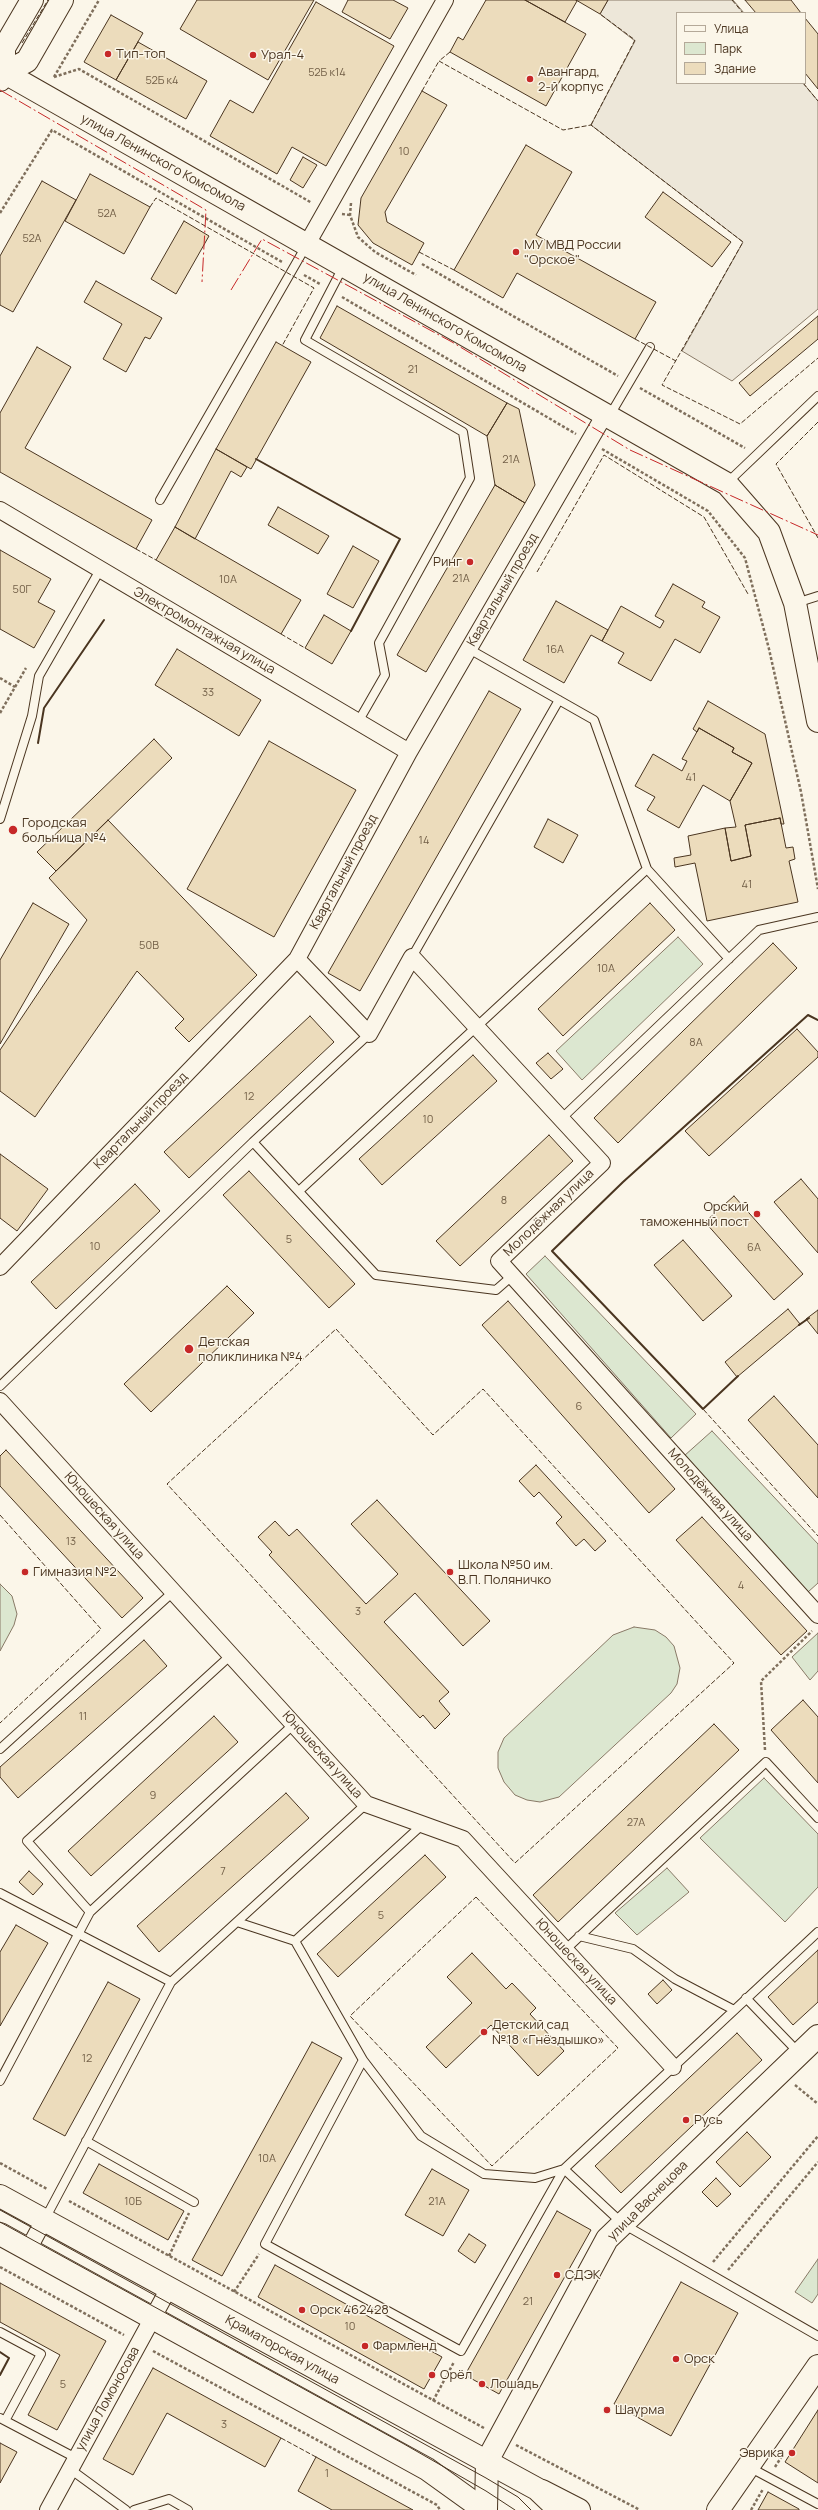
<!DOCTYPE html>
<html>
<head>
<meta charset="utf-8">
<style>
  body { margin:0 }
  #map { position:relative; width:818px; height:2510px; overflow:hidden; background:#fbf6e9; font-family:Manrope,sans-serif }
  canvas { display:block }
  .legend { position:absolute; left:676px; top:12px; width:130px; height:72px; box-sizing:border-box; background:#fbf6e9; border:1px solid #b4a999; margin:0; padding:5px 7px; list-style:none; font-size:12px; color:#4a3520 }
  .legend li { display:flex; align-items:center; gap:8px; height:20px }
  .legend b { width:20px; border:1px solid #b4a999 }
</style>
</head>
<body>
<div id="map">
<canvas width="818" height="2510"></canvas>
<ul class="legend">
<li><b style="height:5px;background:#fbf6e9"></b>Улица</li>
<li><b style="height:11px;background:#dce7d0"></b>Парк</li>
<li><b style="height:11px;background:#ecdcbc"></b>Здание</li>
</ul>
</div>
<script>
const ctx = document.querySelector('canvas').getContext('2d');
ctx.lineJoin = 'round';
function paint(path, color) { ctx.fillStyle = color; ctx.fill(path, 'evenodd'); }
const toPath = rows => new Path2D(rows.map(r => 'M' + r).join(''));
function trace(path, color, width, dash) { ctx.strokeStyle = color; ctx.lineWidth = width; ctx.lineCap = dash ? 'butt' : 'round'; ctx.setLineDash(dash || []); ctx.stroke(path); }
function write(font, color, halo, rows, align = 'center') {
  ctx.font = font + ' Manrope,sans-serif'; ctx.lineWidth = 3; ctx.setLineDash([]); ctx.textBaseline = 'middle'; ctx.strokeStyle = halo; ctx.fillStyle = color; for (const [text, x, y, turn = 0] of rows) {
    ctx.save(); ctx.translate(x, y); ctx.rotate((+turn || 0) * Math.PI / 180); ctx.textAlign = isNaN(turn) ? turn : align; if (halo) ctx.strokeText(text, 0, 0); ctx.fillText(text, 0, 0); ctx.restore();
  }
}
const green = toPath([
  [678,937,703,964,582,1080,556,1051,678,937],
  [545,1256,696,1414,671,1438,526,1274,545,1256],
  [712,1431,818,1544,818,1583,808,1592,684,1456,712,1431],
  [0,1584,12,1596,17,1614,14,1625,0,1651,0,1584],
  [634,1627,655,1630,666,1637,674,1646,680,1668,677,1684,671,1693,559,1797,540,1802,527,1800,515,1795,504,1782,498,1768,498,1752,504,1738,613,1635,634,1627],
  [818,1633,818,1671,810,1680,792,1657,818,1633],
  [764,1778,818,1834,818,1887,785,1922,700,1838,764,1778],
  [667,1868,689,1892,637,1935,615,1913,667,1868],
  [818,2259,818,2294,812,2303,795,2292,818,2259]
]);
paint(green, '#dce7d0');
trace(green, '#887966', 1);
const parking = toPath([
  [608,0,733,0,744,13,677,13,677,83,803,83,818,101,818,309,732,381,682,351,743,242,591,125,635,41,600,14,608,0]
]);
paint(parking, '#ede7d9');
trace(parking, '#887966', 1);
const building = toPath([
  [197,0,314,0,268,80,180,29,197,0],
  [348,0,393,0,408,8,390,39,342,12,348,0],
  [486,0,525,0,586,34,546,106,450,52,458,37,463,40,486,0],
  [525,0,576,0,577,1,565,22,525,0],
  [576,0,608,0,600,14,576,0],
  [745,0,791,0,801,13,756,13,745,0],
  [316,2,394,46,326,166,292,147,277,174,210,136,230,100,253,113,316,2],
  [111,15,143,33,116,80,84,62,111,15],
  [805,18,818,34,818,89,805,73,805,18],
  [138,42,207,81,186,119,116,80,138,42],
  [422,91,447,105,385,212,387,222,424,243,412,265,373,243,358,225,361,198,422,91],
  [526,145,572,172,536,235,656,302,635,339,517,273,503,298,454,270,526,145],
  [303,157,317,165,303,188,290,180,303,157],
  [90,174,150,207,124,254,65,221,90,174],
  [42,181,76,200,13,312,0,305,0,256,42,181],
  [663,192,731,242,712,267,645,217,663,192],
  [184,221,209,236,176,294,151,279,184,221],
  [96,281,162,318,150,339,145,337,126,372,103,359,122,324,84,302,96,281],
  [337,306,507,403,487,436,320,338,337,306],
  [818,316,818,339,750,396,739,383,818,316],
  [276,342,311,362,251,469,216,449,276,342],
  [37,347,71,367,25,448,152,520,136,549,0,472,0,413,37,347],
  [507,403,519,409,535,485,525,503,495,485,487,436,507,403],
  [216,449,247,467,241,477,231,471,195,539,175,527,216,449],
  [495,485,525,503,426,672,397,655,495,485],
  [278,507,329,536,318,554,268,525,278,507],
  [175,527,301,600,281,634,156,560,175,527],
  [353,546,379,561,353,608,327,594,353,546],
  [0,550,51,579,38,602,55,611,34,648,0,629,0,550],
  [673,584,705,602,702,607,720,617,700,653,675,639,651,681,618,663,624,653,602,641,621,606,660,628,664,621,655,616,673,584],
  [556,601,608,630,602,641,591,635,564,683,523,660,556,601],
  [324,615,351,631,332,664,305,648,324,615],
  [177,649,261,700,239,736,155,685,177,649],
  [489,691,521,709,360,991,328,973,489,691],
  [708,701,765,734,784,824,781,824,780,818,745,825,751,856,731,861,725,828,736,827,730,801,752,763,732,752,734,748,699,728,697,732,693,729,708,701],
  [699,728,734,748,732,752,752,763,730,801,703,785,679,828,647,810,655,797,635,786,653,754,682,771,687,761,682,759,699,728],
  [154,739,172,758,56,871,37,852,154,739],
  [269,741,356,790,274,937,187,889,269,741],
  [780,818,786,848,793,847,795,859,789,861,798,902,707,921,695,863,675,867,674,858,691,855,688,836,725,828,731,861,751,856,745,825,780,818],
  [548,819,578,835,563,863,534,847,548,819],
  [108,820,257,975,189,1042,175,1028,184,1019,137,971,35,1117,0,1091,0,1050,87,920,49,878,108,820],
  [33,903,69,924,0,1044,0,960,33,903],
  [650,903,675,930,563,1036,538,1009,650,903],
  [773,943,797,968,618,1143,594,1118,773,943],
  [310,1016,334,1042,189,1178,164,1152,310,1016],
  [797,1029,818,1052,818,1057,709,1156,685,1131,797,1029],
  [548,1053,563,1069,551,1079,536,1063,548,1053],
  [473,1055,497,1081,382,1185,359,1159,473,1055],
  [549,1135,573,1161,460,1266,436,1241,549,1135],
  [0,1154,48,1189,17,1231,0,1218,0,1154],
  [249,1171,355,1284,329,1308,223,1195,249,1171],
  [801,1179,818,1199,818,1253,774,1202,801,1179],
  [135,1184,160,1211,56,1309,31,1282,135,1184],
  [734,1196,803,1274,774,1300,705,1222,734,1196],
  [683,1240,732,1296,703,1321,654,1265,683,1240],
  [227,1286,254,1313,151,1412,124,1384,227,1286],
  [508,1301,675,1489,649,1513,482,1325,508,1301],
  [788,1309,800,1324,737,1377,725,1362,788,1309],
  [818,1310,818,1334,806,1319,818,1310],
  [774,1396,818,1445,818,1498,748,1420,774,1396],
  [6,1450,143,1598,122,1618,0,1486,0,1456,6,1450],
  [536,1465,606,1541,595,1551,584,1539,576,1546,556,1523,562,1517,539,1492,534,1497,519,1481,536,1465],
  [377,1500,490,1621,463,1646,415,1593,384,1622,449,1692,439,1701,450,1714,435,1729,423,1715,420,1718,269,1555,272,1552,258,1537,275,1521,289,1536,297,1529,366,1604,398,1574,351,1524,377,1500],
  [702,1517,807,1631,781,1655,676,1540,702,1517],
  [144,1640,167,1666,18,1798,0,1777,0,1767,144,1640],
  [803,1700,818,1717,818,1783,771,1730,803,1700],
  [214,1716,238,1742,91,1876,68,1851,214,1716],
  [714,1724,739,1750,558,1922,533,1895,714,1724],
  [286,1793,309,1818,159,1952,137,1926,286,1793],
  [425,1855,446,1877,338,1977,317,1954,425,1855],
  [29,1871,43,1884,33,1895,19,1882,29,1871],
  [16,1925,48,1943,0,2026,0,1952,16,1925],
  [818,1950,818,2002,793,2025,768,1997,818,1950],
  [472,1953,506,1989,512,1983,536,2008,530,2014,564,2051,538,2076,491,2025,446,2068,426,2047,472,2003,447,1977,472,1953],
  [663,1980,672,1990,657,2004,648,1994,663,1980],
  [108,1982,140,1999,65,2136,33,2119,108,1982],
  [737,2033,762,2060,621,2193,595,2166,737,2033],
  [312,2042,342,2058,222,2276,192,2260,312,2042],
  [747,2132,771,2157,740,2187,716,2162,747,2132],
  [99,2164,184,2211,168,2240,83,2193,99,2164],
  [432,2169,469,2190,443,2236,405,2215,432,2169],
  [716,2178,731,2194,717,2207,702,2192,716,2178],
  [557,2211,591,2230,499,2394,465,2375,557,2211],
  [469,2234,486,2245,475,2263,458,2251,469,2234],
  [275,2265,442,2357,424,2389,258,2297,275,2265],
  [681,2282,738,2313,671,2436,614,2404,681,2282],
  [0,2283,106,2341,57,2430,28,2415,60,2355,0,2322,0,2283],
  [153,2368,281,2438,265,2467,167,2413,133,2475,103,2459,153,2368],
  [818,2410,818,2483,785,2462,818,2410],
  [0,2443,17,2452,0,2483,0,2443],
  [316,2457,413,2510,332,2510,298,2491,316,2457],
  [768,2492,799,2509,799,2510,758,2510,768,2492]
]);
paint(building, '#ecdcbc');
trace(building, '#4a3520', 1);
const lane = toPath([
  [343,267,305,340,463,432,470,478,379,643,385,675,358,722],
  [610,415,650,347],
  [727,483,818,396],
  [160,500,306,246],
  [796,603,818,596],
  [469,649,594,720,647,869,729,959],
  [0,819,32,716,39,676,100,570],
  [412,957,559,700],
  [369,1034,253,1142,376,1275,496,1290,512,1276],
  [561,1119,759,930,818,917],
  [299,1191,647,869],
  [0,1386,253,1142],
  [0,1749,173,1592],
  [0,1893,171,1982],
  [90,1912,27,1841,231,1655],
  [237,1922,295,1941,423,1824],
  [579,1936,633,1949,675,1979,734,2010],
  [295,1941,363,2060,265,2244,461,2351,564,2169,818,1932],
  [565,1950,766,1762,818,1818],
  [746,1998,799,2053],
  [363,2060,421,2136,484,2174,535,2178,564,2169,623,2224,818,2336],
  [0,2081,90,1912,294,1724],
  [86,2141,194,2202],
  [45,2219,171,1982,366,1804],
  [0,2332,41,2354,6,2419],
  [0,2418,76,2458],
  [749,2467,818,2504],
  [70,2469,126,2510],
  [134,2510,169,2499,188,2510]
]);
const street = toPath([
  [307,244,445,0],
  [0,510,409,752],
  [297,959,369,1034,412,957,602,1163,499,1261,818,1615],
  [0,1267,297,959,409,752,605,414],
  [0,1401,366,1804,463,1839,673,2067],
  [28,2250,44,2220],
  [48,2510,169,2288]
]);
const secondary = toPath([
  [0,70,727,484,769,532,795,603,818,721],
  [4,73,4,48,32,0],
  [0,80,4,73,27,61,62,0],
  [542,2491,579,2510],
  [486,2510,487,2461,607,2239,818,2036],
  [718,2510,818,2366]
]);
const primary = toPath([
  [0,2196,537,2489,559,2510],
  [0,2234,427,2469,484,2510]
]);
trace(lane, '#4a3520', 10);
trace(street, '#4a3520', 18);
trace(secondary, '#4a3520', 24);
trace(primary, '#4a3520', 24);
trace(toPath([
  [54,77,79,69,312,203],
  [54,77,99,0],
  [351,203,350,215,358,237,375,252,416,275],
  [0,213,52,130,282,262],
  [342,214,350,215],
  [422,264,618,376],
  [304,275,320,284],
  [342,297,576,434],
  [640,388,745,448],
  [602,449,708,511,745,558,769,649,801,792,818,889],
  [0,678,15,687],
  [0,713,26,668],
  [765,1750,761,1681,812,1631],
  [795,2085,818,2104],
  [0,2163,47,2189],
  [69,2201,484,2428],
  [169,2256,189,2213],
  [713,2262,818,2136],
  [0,2267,124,2335],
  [728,2270,818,2162],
  [234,2292,259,2254],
  [153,2351,437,2505,440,2510],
  [433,2401,454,2362],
  [516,2445,640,2510],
  [775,2467,782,2456],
  [751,2510,763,2489]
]), '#7f6f5c', 2.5, [3, 2]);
trace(lane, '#fbf6e9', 8);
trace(street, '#fbf6e9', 16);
trace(secondary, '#fbf6e9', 22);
trace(primary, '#fbf6e9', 22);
trace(toPath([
  [0,2210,486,2478,518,2497,531,2510],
  [0,2222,404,2444,486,2491,515,2510]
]), '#4a3520', 1);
trace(toPath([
  [732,0,743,13],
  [22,43,48,0],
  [450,52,439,61,563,130,591,125,743,242,662,385,740,424,818,358],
  [803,83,818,101],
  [422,91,439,61],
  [591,125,635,40,600,14],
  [150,207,156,198,314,288,282,346],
  [419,252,454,270],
  [635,339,676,361],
  [818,422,776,464,818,538],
  [136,549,156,560],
  [537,572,604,455,704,517,748,594],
  [281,634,305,648],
  [798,1326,807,1319],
  [336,1329,433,1435,483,1389,734,1663,515,1863,167,1484,336,1329],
  [738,1376,703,1409,818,1536],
  [0,1515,101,1629,0,1723],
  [476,1897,618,2048,492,2166,350,2016,476,1897],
  [281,2438,316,2457]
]), '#4a3520', 1, [5, 2]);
trace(toPath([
  [256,459,400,539,351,631],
  [38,743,44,708,104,620],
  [799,1325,809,1318],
  [738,1376,703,1409,552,1251,623,1182,808,1015,818,1020],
  [0,2352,9,2358,0,2375]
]), '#4a3520', 2);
trace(toPath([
  [0,90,206,210,202,282],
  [231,290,262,239,452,342,630,450,818,535]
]), '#c62828', 1, [14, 3, 2, 3]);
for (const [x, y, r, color] of [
  [108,54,4,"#c62828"],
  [253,55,4,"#c62828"],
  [530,79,4,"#c62828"],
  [516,252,4,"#c62828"],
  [470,562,4,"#c62828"],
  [13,830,5,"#c62828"],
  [757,1214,4,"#c62828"],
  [189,1349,5,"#c62828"],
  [25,1572,4,"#c62828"],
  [450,1572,4,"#c62828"],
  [484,2032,4,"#c62828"],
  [686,2120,4,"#c62828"],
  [557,2275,4,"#c62828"],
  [302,2310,4,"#c62828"],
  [365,2346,4,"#c62828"],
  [676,2359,4,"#c62828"],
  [432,2375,4,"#c62828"],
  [482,2384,4,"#c62828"],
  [607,2410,4,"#c62828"],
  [792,2453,4,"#c62828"]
]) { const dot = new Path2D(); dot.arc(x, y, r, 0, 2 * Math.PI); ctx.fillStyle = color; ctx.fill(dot); trace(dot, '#fbf6e9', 1.5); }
write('11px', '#725f47', null, [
  ["52Б к14",327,73],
  ["52Б к4",162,81],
  ["10",404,152],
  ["52А",107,214],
  ["52А",32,239],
  ["21",413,370],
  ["21А",511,460],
  ["21А",461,579],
  ["10А",228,580],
  ["50Г",22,590],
  ["16А",555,650],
  ["33",208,693],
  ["41",691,778],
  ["14",424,841],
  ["41",747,885],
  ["50В",149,946],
  ["10А",606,969],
  ["8А",696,1043],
  ["12",249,1097],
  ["10",428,1120],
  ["8",504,1201],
  ["5",289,1240],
  ["10",95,1247],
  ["6А",754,1248],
  ["6",579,1407],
  ["13",71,1542],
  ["4",741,1586],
  ["3",358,1612],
  ["11",83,1717],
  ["9",153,1796],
  ["27А",636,1823],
  ["7",223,1872],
  ["5",381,1916],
  ["12",87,2059],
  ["10А",267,2159],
  ["10Б",133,2202],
  ["21А",437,2202],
  ["21",528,2302],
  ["10",350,2327],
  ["5",63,2385],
  ["3",224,2425],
  ["1",327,2474]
]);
write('13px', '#4a3520', '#fbf6e9', [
  ["Тип-топ",116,54],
  ["Урал-4",261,55],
  ["Авангард,",538,72],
  ["2-й корпус",538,87],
  ["МУ МВД России",524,245],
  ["\"Орское\"",524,260],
  ["Ринг",462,562,"right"],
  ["Городская",22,823],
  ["больница №4",22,838],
  ["Орский",749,1207,"right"],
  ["таможенный пост",749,1222,"right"],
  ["Детская",198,1342],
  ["поликлиника №4",198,1357],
  ["Школа №50 им.",458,1565],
  ["В.П. Поляничко",458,1580],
  ["Гимназия №2",33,1572],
  ["Детский сад",492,2025],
  ["№18 «Гнёздышко»",492,2040],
  ["Русь",694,2120],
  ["СДЭК",565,2275],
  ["Орск 462428",310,2310],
  ["Фармленд",373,2346],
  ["Орск",684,2359],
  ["Орёл",440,2375],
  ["Лошадь",490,2384],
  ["Шаурма",615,2410],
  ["Эврика",784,2453,"right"]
], 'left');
write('13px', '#4a3520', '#fbf6e9', [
  ["улица Ленинского Комсомола",163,163,29],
  ["улица Ленинского Комсомола",445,323,30],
  ["Квартальный проезд",503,590,-60],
  ["Электромонтажная улица",204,631,30],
  ["Квартальный проезд",344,872,-62],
  ["Квартальный проезд",141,1121,-46],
  ["Молодёжная улица",549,1213,-44],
  ["Молодёжная улица",710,1495,48],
  ["Юношеская улица",104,1516,48],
  ["Юношеская улица",322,1755,48],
  ["Юношеская улица",576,1962,47],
  ["улица Васнецова",648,2201,-45],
  ["Краматорская улица",282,2350,29],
  ["улица Ломоносова",108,2399,-61]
]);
</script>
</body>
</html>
